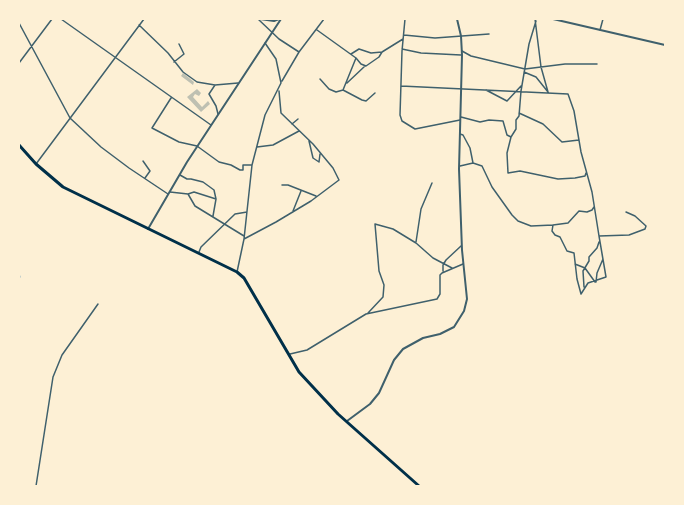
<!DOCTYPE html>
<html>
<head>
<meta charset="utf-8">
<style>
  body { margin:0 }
  #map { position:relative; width:684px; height:505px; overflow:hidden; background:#fdf0d5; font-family:Ubuntu,sans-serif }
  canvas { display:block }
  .frame { position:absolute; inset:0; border:20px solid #fdf0d5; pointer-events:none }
</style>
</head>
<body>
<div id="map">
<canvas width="684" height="505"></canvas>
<div class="frame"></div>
</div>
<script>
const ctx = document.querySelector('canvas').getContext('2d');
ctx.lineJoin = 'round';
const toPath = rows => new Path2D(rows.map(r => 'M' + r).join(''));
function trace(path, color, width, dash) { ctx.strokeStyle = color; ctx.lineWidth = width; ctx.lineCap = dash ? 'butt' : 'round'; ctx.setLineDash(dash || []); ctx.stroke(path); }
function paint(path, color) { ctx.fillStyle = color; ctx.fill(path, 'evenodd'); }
trace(toPath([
  [19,273,20,277]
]), '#669bbc', 1);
paint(toPath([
  [183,73,194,82,193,85,181,76],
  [197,89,201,93,199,96,195,94,193,97,202,107,208,101,210,104,201,112,187,97]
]), '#bec0b2');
trace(toPath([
  [61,19,211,125],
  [258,19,279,39,299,52,282,81],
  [405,19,402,51,400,115,402,121,415,129,460,120],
  [19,23,70,118,101,147,129,168,168,194],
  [139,25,168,53,183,72,197,82,215,85,238,83],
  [317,30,356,58,361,64,366,66,379,57,382,52],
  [600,30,603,19],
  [404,35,435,38,489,34],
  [402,49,421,53,461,55],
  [462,51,471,56,525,69,565,64,597,64],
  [299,52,324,19],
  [351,54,359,49,371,53,382,52,403,39],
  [174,62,184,54,179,44],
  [19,63,52,19],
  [524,72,536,77,548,92,541,67,535,19],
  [320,79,329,89,336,92,343,90,362,100,366,101,375,93],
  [347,83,365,66],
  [215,85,209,94,216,106,218,114],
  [401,86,568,94,574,111,581,152,592,192,599,236,629,235,645,229,646,226,635,216,626,212],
  [343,90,356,58],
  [486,90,507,101,521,86],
  [171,98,152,128,179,142,197,146,219,162,231,165,240,170,243,170,243,165,251,165],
  [519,113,543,124,562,142,579,140],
  [461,117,480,122,489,120,503,121,507,135,511,137,516,129,516,120,519,116,521,91,529,44,536,21],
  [292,124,298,119],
  [460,134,463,135,470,148,473,163],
  [511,137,507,153,508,173,520,171,558,179,575,178,585,176,586,173],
  [309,141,313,158,319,162,320,154],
  [257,147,273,145,299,131],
  [143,161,150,171,145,178],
  [36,164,144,19],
  [460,166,473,163,482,166,492,187,512,215,518,221,531,226,553,225,552,231,555,235,560,237,567,251,574,253,577,279,581,294,588,283,606,277,599,236],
  [180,175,187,179,191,179,203,182,214,190,216,199,213,216],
  [282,185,288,185,316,196],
  [170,192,188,194,194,192,216,199],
  [188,194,195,206,244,236],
  [293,211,301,191],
  [553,225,568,223,579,211,587,212,592,210,594,207],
  [244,239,276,222,311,201,339,180,333,168,313,144,281,113,279,91],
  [416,242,421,209,432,183],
  [199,252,201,247,235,214,247,212],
  [575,264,585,268,595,282],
  [443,271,443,265,446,260,461,246],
  [237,272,244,239,252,165,265,115,281,83,276,59,265,43],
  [596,282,597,273,603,259],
  [584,287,583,271,589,261,589,257,597,248,599,242],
  [368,313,383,297,384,285,379,271,375,224,393,229,416,243,433,258,452,268],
  [290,354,307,350,366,314,437,299,440,294,440,275,442,273,463,264],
  [36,486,53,377,62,355,98,304]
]), '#3f606c', 1.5);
trace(toPath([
  [260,19,274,21,279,19],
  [553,19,665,45],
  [148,229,187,162,281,19],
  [347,421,370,404,379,393,394,360,403,349,423,338,440,334,454,327,464,311,467,299,462,250,459,169,462,55,461,36,457,19]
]), '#3f606c', 2);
trace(toPath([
  [19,145,36,164,63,187,237,272,244,278,299,372,338,414,419,486]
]), '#003049', 3);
</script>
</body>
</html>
